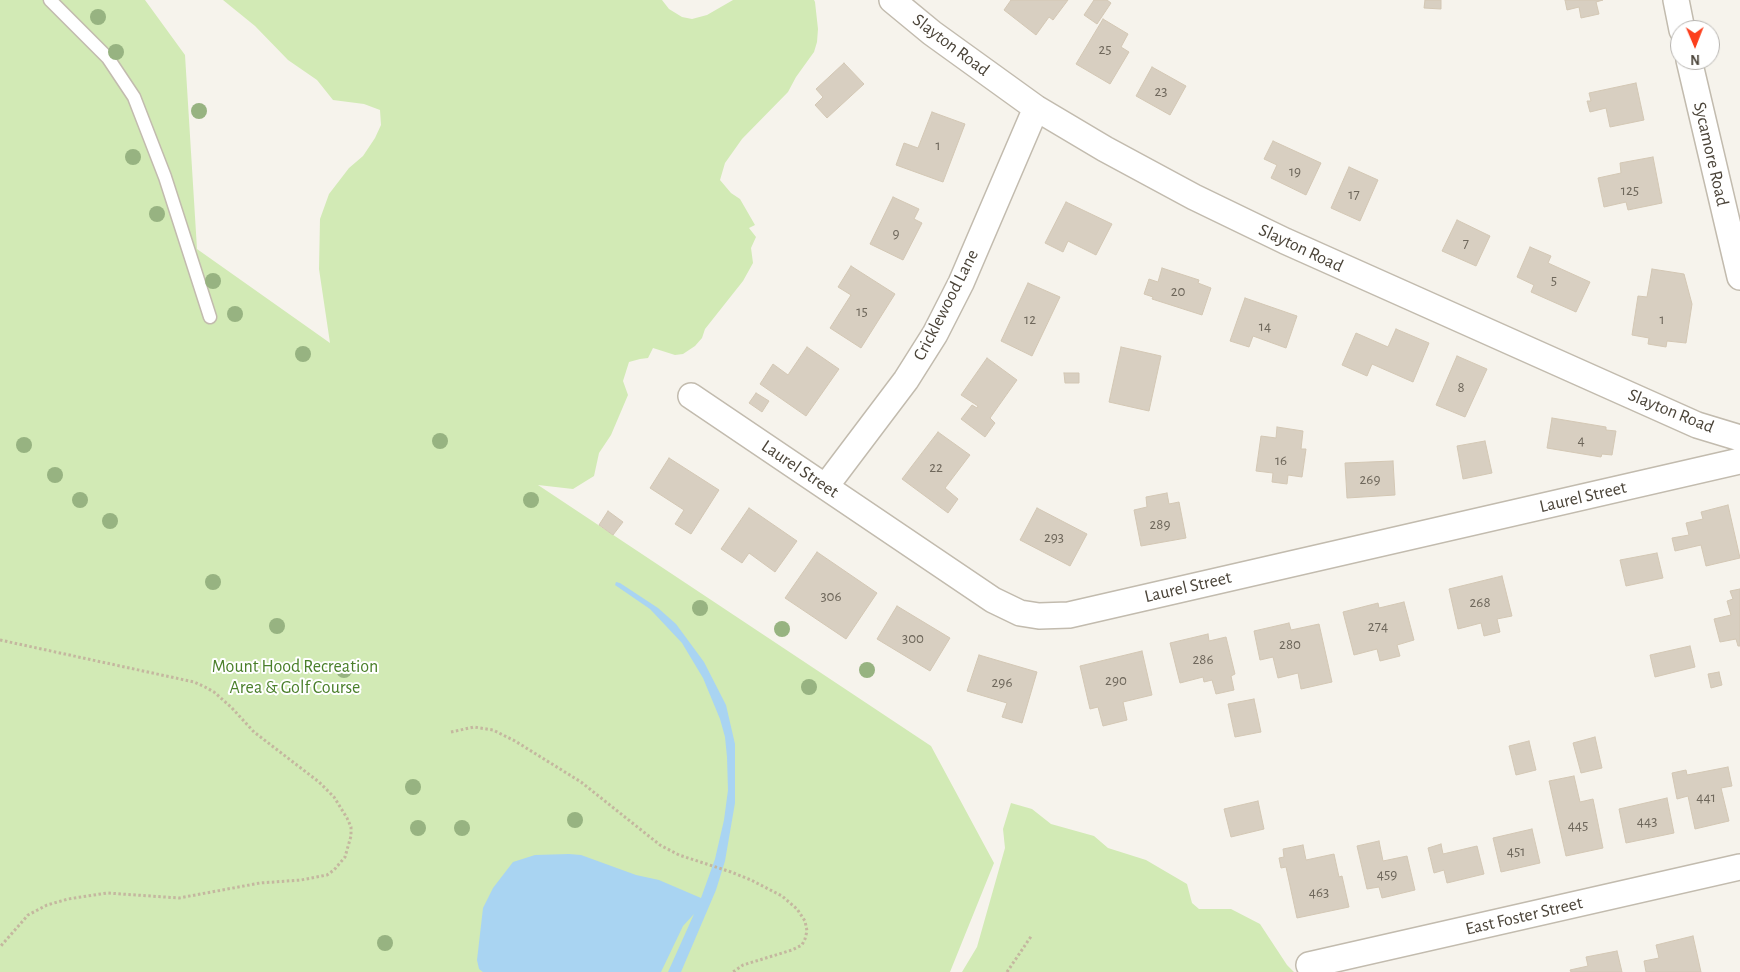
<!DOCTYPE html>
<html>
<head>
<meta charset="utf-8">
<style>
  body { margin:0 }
  #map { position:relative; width:1740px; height:972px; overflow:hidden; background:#f6f3ec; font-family:"Alegreya Sans",sans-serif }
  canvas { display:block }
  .north { position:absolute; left:1670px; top:20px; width:50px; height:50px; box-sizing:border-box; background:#fff; border:1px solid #b7b4b0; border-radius:50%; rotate:179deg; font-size:14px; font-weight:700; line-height:20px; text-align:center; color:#4b4439 }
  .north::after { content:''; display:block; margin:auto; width:18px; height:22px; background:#fc3f1d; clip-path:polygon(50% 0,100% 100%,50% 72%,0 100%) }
</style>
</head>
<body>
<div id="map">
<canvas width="1740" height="972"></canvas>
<div class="north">N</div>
</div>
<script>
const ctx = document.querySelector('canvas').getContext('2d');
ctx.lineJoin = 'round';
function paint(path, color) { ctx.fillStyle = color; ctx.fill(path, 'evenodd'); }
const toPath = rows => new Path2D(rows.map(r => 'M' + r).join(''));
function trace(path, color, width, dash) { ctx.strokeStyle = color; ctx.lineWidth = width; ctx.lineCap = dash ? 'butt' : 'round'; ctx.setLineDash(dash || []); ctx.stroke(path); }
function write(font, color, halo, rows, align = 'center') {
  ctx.font = font + ' "Alegreya Sans",sans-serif'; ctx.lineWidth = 4; ctx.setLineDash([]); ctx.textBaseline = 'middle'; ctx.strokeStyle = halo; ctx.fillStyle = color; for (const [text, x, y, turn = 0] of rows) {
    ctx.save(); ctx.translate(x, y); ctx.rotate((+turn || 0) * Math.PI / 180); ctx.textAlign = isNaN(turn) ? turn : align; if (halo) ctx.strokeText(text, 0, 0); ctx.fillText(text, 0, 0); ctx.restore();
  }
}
paint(toPath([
  [0,0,145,0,185,55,197,249,330,343,319,269,320,219,329,194,349,168,363,156,375,138,381,125,380,110,364,104,333,100,317,80,288,60,255,26,223,0,662,0,669,9,682,17,692,19,707,15,733,0,814,0,815,2,818,29,817,42,814,52,796,77,788,92,742,139,725,163,720,180,731,193,740,199,755,225,749,228,756,237,751,248,753,263,743,281,705,329,702,338,695,346,683,354,675,355,653,348,648,358,640,359,629,362,623,381,628,395,611,435,599,453,594,476,573,489,538,485,931,746,994,863,950,972,0,972],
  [1011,803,1032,809,1051,824,1094,836,1108,848,1146,860,1187,884,1192,903,1199,909,1231,909,1260,924,1287,965,1294,972,962,972,977,947,1005,848,1003,829]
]), '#d2eab5');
paint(toPath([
  [616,582,620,583,658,608,676,624,704,662,726,705,735,744,735,803,725,861,716,890,681,972,668,972,694,914,683,926,661,972,483,972,479,969,477,960,483,908,493,888,513,862,535,855,569,854,581,855,636,875,659,880,701,898,715,859,724,820,728,790,727,757,725,737,720,719,703,678,682,643,650,609,615,585]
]), '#a9d4f2');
const building = toPath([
  [1011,0,1068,0,1053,20,1049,17,1036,35,1004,10,1011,0],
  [1094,0,1107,0,1111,3,1097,24,1084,15,1094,0],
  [1425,0,1441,0,1441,9,1424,8,1425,0],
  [1565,0,1603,0,1596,2,1599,14,1581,18,1579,7,1567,10,1565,0],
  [1103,19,1128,34,1121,47,1129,52,1110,84,1076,64,1103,19],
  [844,63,864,84,827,118,815,105,823,97,816,89,844,63],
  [1152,67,1186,86,1170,115,1136,96,1152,67],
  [1636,83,1644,120,1610,127,1606,108,1590,112,1587,101,1591,101,1589,93,1636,83],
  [932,112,965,124,943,182,896,165,904,143,918,148,932,112],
  [1273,141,1321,163,1306,195,1271,178,1277,165,1264,159,1273,141],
  [1653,157,1662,203,1628,210,1626,202,1604,207,1598,178,1621,173,1620,163,1653,157],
  [1349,167,1378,180,1360,221,1331,208,1349,167],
  [893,197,919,209,914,219,922,223,903,260,870,244,893,197],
  [1066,202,1112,224,1096,255,1068,241,1063,252,1045,243,1066,202],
  [1457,220,1490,236,1476,266,1442,251,1457,220],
  [1530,247,1551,256,1548,263,1590,282,1576,312,1531,292,1534,285,1517,277,1530,247],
  [851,266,895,294,861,348,830,328,851,295,838,287,851,266],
  [1162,268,1199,280,1198,283,1211,288,1202,315,1152,299,1153,297,1144,294,1149,279,1158,282,1162,268],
  [1652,269,1684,274,1692,304,1686,343,1667,341,1666,347,1648,344,1649,338,1632,335,1638,296,1647,297,1652,269],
  [1028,283,1060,297,1032,356,1001,341,1028,283],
  [1245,298,1297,316,1286,348,1253,336,1249,347,1230,341,1245,298],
  [1396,329,1429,343,1413,382,1372,364,1367,376,1342,365,1356,333,1388,347,1396,329],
  [807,347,839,369,806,416,760,384,773,364,788,375,807,347],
  [1121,347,1161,356,1149,411,1109,402,1121,347],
  [1457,356,1487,369,1465,417,1436,405,1457,356],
  [987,358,1017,380,990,418,995,423,985,437,961,419,972,405,977,408,978,406,961,395,987,358],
  [1064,373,1079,373,1079,383,1065,383,1064,373],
  [756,393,769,401,762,412,749,403,756,393],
  [1552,418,1606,427,1606,430,1616,431,1612,455,1602,454,1601,457,1547,448,1552,418],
  [1277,427,1303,431,1301,449,1306,449,1302,477,1288,475,1287,484,1272,482,1273,473,1256,471,1261,436,1276,438,1277,427],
  [938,432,970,455,945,488,958,499,948,513,902,479,938,432],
  [1485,441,1492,473,1463,479,1457,446,1485,441],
  [669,458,719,490,691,534,675,524,684,510,650,488,669,458],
  [1393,461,1395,495,1347,498,1345,463,1393,461],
  [1167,493,1169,504,1179,502,1186,538,1141,546,1134,510,1147,507,1146,497,1167,493],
  [1728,505,1740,558,1706,566,1701,545,1675,551,1672,538,1689,535,1686,523,1703,519,1701,512,1728,505],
  [749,508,797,541,775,572,749,553,742,563,721,549,749,508],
  [1037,508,1087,534,1070,566,1020,540,1037,508],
  [608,511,623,522,613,535,599,525,608,511],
  [817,552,877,593,846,639,785,598,817,552],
  [1657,553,1663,578,1626,586,1620,560,1657,553],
  [1502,576,1512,616,1497,619,1500,632,1484,636,1481,623,1458,629,1449,589,1502,576],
  [1740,589,1740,646,1738,646,1736,639,1720,642,1714,619,1731,615,1727,601,1733,599,1730,591,1740,589],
  [1404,602,1414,640,1397,645,1400,656,1380,661,1377,649,1354,655,1343,612,1378,603,1379,608,1404,602],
  [897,606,950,638,930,671,877,639,897,606],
  [1289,623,1291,630,1319,624,1332,682,1301,689,1298,673,1278,678,1273,657,1260,660,1254,631,1289,623],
  [1208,634,1209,641,1226,637,1235,674,1231,676,1234,690,1216,694,1212,680,1204,682,1203,677,1180,683,1170,643,1208,634],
  [1690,646,1695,667,1655,677,1650,655,1690,646],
  [1142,651,1152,695,1123,702,1127,720,1103,726,1098,707,1090,709,1080,666,1142,651],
  [979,655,1037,672,1022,723,1002,717,1007,703,967,691,979,655],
  [1719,672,1722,685,1711,688,1708,674,1719,672],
  [1254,699,1261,732,1235,737,1228,704,1254,699],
  [1595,737,1602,768,1581,773,1573,743,1595,737],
  [1529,741,1536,770,1516,775,1509,746,1529,741],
  [1728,767,1732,786,1721,788,1729,821,1695,829,1688,796,1677,799,1672,773,1686,770,1687,775,1728,767],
  [1574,776,1580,802,1593,799,1603,848,1566,856,1549,781,1574,776],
  [1667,798,1674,833,1626,843,1619,809,1667,798],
  [1258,801,1264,829,1231,837,1224,809,1258,801],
  [1532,829,1540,863,1501,872,1493,838,1532,829],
  [1379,841,1383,861,1407,856,1415,890,1382,898,1379,887,1367,889,1357,846,1379,841],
  [1441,844,1443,854,1477,846,1484,874,1447,883,1444,870,1434,873,1428,848,1441,844],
  [1303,845,1306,860,1334,854,1339,877,1342,876,1349,907,1297,918,1286,867,1281,868,1279,858,1284,857,1283,849,1303,845],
  [1693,936,1701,972,1646,972,1644,961,1659,958,1656,945,1693,936],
  [1617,951,1622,972,1571,972,1570,970,1588,966,1586,957,1617,951]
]);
paint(building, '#d8cfc1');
trace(building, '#d3c7b4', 1);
const lane = toPath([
  [50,0,108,58,134,97,165,177,210,317]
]);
const street = toPath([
  [892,0,932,33,1036,108,1105,149,1194,197,1285,241,1697,425,1740,438],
  [1676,0,1682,30],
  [1689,60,1740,277],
  [691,396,993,600,1020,613,1039,616,1069,615,1740,461],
  [826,486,906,380,935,334,961,283,1036,108],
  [1309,965,1740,867]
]);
trace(lane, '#c2bbae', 15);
trace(street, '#c2bbae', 28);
trace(toPath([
  [0,640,194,682,205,687,214,692,231,707,254,732,319,782,334,797,347,818,351,827,351,836,345,857,334,870,327,875,301,880,260,883,179,898,107,893,68,899,47,905,28,915,0,947],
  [451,732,474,727,493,730,515,741,581,782,660,845,679,855,731,872,751,880,782,896,797,909,805,921,807,931,805,939,802,945,792,950,743,965,733,972],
  [1007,972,1032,935]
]), '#c4b79f', 3, [2.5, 2.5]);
trace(lane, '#fff', 12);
trace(street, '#fff', 25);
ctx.fillStyle = '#97b381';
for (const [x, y] of [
  [98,17],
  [116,52],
  [199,111],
  [133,157],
  [157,214],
  [213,281],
  [235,314],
  [303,354],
  [440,441],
  [24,445],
  [55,475],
  [80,500],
  [531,500],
  [110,521],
  [213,582],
  [700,608],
  [277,626],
  [782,629],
  [344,670],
  [867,670],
  [809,687],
  [413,787],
  [575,820],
  [418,828],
  [462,828],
  [385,943]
]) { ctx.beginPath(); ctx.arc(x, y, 8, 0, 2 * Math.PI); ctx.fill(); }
write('15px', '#6e675b', null, [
  ["25",1105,49],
  ["23",1161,91],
  ["1",938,145],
  ["19",1295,171],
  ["125",1630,190],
  ["17",1354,194],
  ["9",896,233],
  ["7",1466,243],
  ["5",1554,280],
  ["20",1178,291],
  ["15",862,311],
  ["12",1030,319],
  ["1",1662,319],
  ["14",1265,326],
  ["8",1461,387],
  ["4",1581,440],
  ["16",1281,460],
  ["22",936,467],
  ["269",1370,479],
  ["289",1160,524],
  ["293",1054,537],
  ["306",831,596],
  ["268",1480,602],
  ["274",1378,626],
  ["300",913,638],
  ["280",1290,644],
  ["286",1203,659],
  ["290",1116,680],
  ["296",1002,682],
  ["441",1706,797],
  ["443",1647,821],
  ["445",1578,825],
  ["451",1516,851],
  ["459",1387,874],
  ["463",1319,892]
]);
write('18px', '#4b4439', '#fff', [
  ["Slayton Road",951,45,37],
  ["Sycamore Road",1711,154,77],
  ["Slayton Road",1301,248,25],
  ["Cricklewood Lane",946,305,-63],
  ["Slayton Road",1671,411,22],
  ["Laurel Street",800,469,34],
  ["Laurel Street",1583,497,-13],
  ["Laurel Street",1188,587,-13],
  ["East Foster Street",1524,916,-13]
]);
write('18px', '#4a7f2a', '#fff', [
  ["Mount Hood Recreation",295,667],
  ["Area & Golf Course",295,688]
]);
</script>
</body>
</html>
